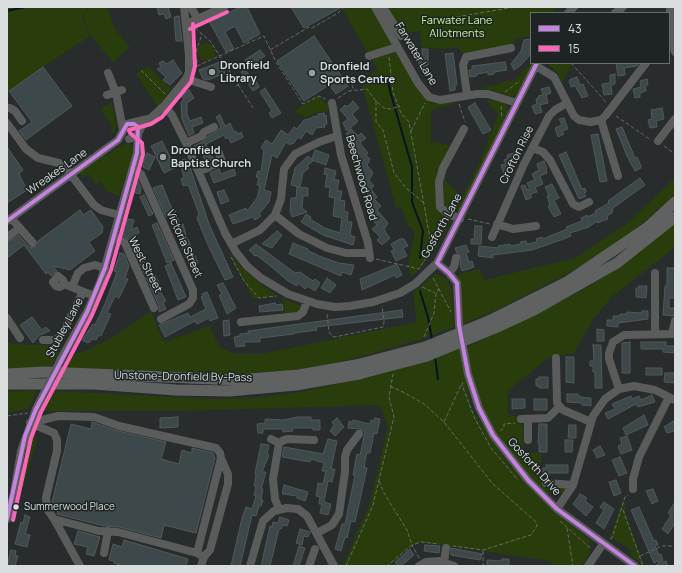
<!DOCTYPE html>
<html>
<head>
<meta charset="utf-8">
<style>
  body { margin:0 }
  #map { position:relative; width:682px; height:573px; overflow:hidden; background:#282c2c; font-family:Manrope,sans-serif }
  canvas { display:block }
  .frame { position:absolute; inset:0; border:8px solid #d9dddd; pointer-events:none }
  .legend { position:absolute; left:530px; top:12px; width:140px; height:52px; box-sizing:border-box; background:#1d2423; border:1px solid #686e6d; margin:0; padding:5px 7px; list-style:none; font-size:12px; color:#d9dddd }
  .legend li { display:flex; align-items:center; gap:8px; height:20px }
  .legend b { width:20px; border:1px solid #686e6d }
</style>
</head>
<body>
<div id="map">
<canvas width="682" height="573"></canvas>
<div class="frame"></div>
<ul class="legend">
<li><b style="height:5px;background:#c483df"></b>43</li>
<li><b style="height:5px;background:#fa66b7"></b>15</li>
</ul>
</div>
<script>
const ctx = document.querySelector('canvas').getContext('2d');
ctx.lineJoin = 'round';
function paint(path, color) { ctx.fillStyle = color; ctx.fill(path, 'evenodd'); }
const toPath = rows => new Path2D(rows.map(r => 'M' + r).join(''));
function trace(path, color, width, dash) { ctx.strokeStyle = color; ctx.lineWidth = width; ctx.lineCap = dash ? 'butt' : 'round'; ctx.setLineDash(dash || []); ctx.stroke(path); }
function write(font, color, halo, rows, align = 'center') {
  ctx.font = font + ' Manrope,sans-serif'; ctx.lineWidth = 3; ctx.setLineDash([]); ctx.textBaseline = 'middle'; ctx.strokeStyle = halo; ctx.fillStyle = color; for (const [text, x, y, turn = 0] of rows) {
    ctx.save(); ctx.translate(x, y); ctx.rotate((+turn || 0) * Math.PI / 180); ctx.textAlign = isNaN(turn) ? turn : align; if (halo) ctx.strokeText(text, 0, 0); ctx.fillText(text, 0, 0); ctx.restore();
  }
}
paint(toPath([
  [7,7,88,7,82,18,90,36,7,91],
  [90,7,107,7,115,29,130,47,113,62,91,36,83,17],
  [341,7,555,7,555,13,531,13,531,35,514,40,514,44,471,52,463,55,458,47,442,49,421,47,420,31,409,33,393,45,424,96,431,103,439,104,454,102,454,104,431,110,431,142,450,145,437,175,436,196,452,218,451,222,434,251,411,278,408,265,415,233,408,224,401,207,396,208,361,80,378,70],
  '197 52a9 9 0 1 1 18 0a9 9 0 1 1-18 0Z',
  [531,62,534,63,520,91,516,95,512,96,492,90,478,89,516,79],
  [547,63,570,63,571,67,562,82,558,74],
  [148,66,171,89,158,107,136,74],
  [319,95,324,103,328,103,328,111,315,113,305,118,294,111],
  [485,98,506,104,508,110,507,116,462,207,458,210,452,210,447,208,444,202,444,179,462,197,479,164,498,115],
  [112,102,116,123,114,134,110,130,113,127,100,109],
  [125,143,131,145,134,149,134,154,119,196,107,191,101,182,96,185,89,174,83,178,80,173],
  [675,178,675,194,644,222,612,247,578,268,496,310,463,324,461,289,457,275,479,269,484,280,575,258,625,225],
  [675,222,675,247,612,297,593,319,574,353,549,357,508,391,508,415,518,416,519,424,523,426,523,451,541,454,541,483,569,487,565,494,546,493,521,467,492,427,478,399,466,348,583,290,626,262],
  [226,246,239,265,264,287,278,296,253,299],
  [435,274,446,278,451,288,454,327,421,339,374,353,332,364,286,371,235,374,65,368,71,355,87,350,111,338,151,311,164,342,209,326,220,347,234,354,261,354,417,322,413,293],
  [282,298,299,305,301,306,299,312,285,314],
  [7,343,29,345,54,345,61,348,50,368,7,369],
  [460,348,470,402,474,413,483,425,491,439,507,462,536,493,568,523,590,540,590,554,581,566,552,566,551,561,421,542,412,545,389,566,337,566,336,564,344,564,370,503,388,427,380,405,181,411,44,411,53,391,213,399,252,398,296,393,382,374],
  [37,390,29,409,7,413,7,392],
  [37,438,23,489,23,476,29,444,31,439],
  [623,501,626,503,625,512,644,565,631,556,631,550,610,537]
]), '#283d0b');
trace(toPath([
  [7,11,25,7],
  [388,78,390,91,412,167,412,202,423,231,420,258],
  [420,291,428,317,432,340],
  [435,356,438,379]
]), '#061523', 2);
const building = toPath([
  [157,7,168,7,171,17,166,19,164,14,159,15,157,7],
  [241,7,247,7,260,34,244,43,235,26,225,32,234,49,226,52,209,21,241,7],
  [291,7,342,7,304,28,291,7],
  [179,16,182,41,176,41,174,17,179,16],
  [314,36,348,86,336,94,329,85,304,101,277,61,314,36],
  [531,39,529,56,521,65,514,70,511,64,521,51,524,40,531,39],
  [422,49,428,49,428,65,426,65,426,68,419,68,419,61,422,61,422,49],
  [260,50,265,56,249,67,245,60,260,50],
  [453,53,457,85,455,85,455,90,450,91,445,54,453,53],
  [173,60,182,73,170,85,163,80,166,77,157,69,161,67,159,63,163,61,167,64,173,60],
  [220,62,225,73,208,80,203,79,199,70,220,62],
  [505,62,507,70,494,72,494,74,488,75,488,72,477,74,477,76,470,77,469,70,472,70,472,66,505,62],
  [616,63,639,63,637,66,624,68,625,75,618,76,616,63],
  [43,67,72,106,26,140,19,131,32,122,9,91,43,67],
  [245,69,254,83,256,81,259,87,253,91,241,72,245,69],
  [615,74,615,84,611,85,612,94,604,95,602,84,610,83,610,75,615,74],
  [577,77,580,85,583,84,588,96,582,98,575,86,571,87,569,80,577,77],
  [647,79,648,85,645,85,646,91,640,93,640,97,635,98,633,89,641,87,640,81,647,79],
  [549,87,551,93,546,95,548,103,540,105,542,112,535,114,532,106,537,104,536,99,539,98,538,96,543,95,541,89,549,87],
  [265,88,281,113,272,118,269,113,272,111,260,92,265,88],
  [189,90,194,98,187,103,187,114,190,121,201,117,203,123,192,127,194,133,189,136,182,119,181,102,184,100,181,96,189,90],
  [353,101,359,108,352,114,358,121,347,131,343,123,348,119,340,110,345,105,347,107,353,101],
  [475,103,491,130,483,134,468,107,475,103],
  [662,108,664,119,656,121,657,127,650,128,648,120,652,119,651,110,662,108],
  [324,113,324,116,326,115,327,124,324,124,325,127,316,128,312,135,306,131,301,139,298,137,293,144,291,143,290,145,286,142,277,158,272,155,264,190,271,192,269,202,259,214,261,216,255,220,253,217,233,224,229,215,246,208,247,211,257,198,260,186,257,185,259,178,256,177,258,171,261,172,264,150,261,148,266,140,272,144,281,130,288,135,294,127,297,129,304,120,312,118,312,117,318,116,318,114,324,113],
  [220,115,225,126,230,123,234,132,236,131,238,134,241,132,243,137,231,143,228,137,226,139,224,135,206,144,211,157,213,157,214,159,206,163,200,147,200,151,197,152,194,146,204,141,208,136,218,130,221,127,216,117,220,115],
  [564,118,568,129,562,131,564,134,558,137,555,128,562,125,559,119,564,118],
  [622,127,635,158,637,157,641,166,641,168,635,171,627,156,616,129,622,127],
  [351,129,358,136,361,133,366,138,360,143,368,153,366,155,370,159,367,165,373,173,369,180,374,186,371,189,377,197,374,199,381,206,377,210,388,223,384,230,390,238,382,245,377,240,380,237,372,229,377,225,371,218,375,215,368,208,372,205,365,198,369,195,362,187,365,184,359,177,363,173,356,166,360,163,353,155,357,150,346,134,351,129],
  [598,134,607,181,600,182,591,135,598,134],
  [162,141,173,163,185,159,188,161,209,224,233,277,225,280,208,245,197,218,199,214,189,187,187,185,183,186,181,179,184,178,181,165,164,173,151,146,162,141],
  [7,147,23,170,19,174,27,190,7,203,7,147],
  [315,150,329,155,326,165,312,160,313,161,307,166,309,168,303,173,300,187,291,185,295,168,308,156,312,159,315,150],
  [566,152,582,189,585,188,586,192,584,193,586,196,579,199,559,155,566,152],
  [147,153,155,157,149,170,141,166,147,153],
  [514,153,517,162,507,166,509,173,504,174,501,165,506,164,504,160,508,158,507,155,514,153],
  [544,161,547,169,546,170,547,173,540,176,543,184,535,187,537,192,531,194,531,198,526,200,521,186,525,185,527,190,530,189,527,183,535,180,532,174,539,170,537,164,544,161],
  [325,168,336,171,334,180,339,180,337,191,342,191,340,200,345,201,344,211,348,212,347,222,352,222,350,235,355,237,353,245,323,235,301,222,306,214,311,217,310,219,325,228,340,233,342,218,333,216,335,198,329,197,330,187,325,187,327,175,324,174,325,168],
  [219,169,221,174,234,169,236,175,214,183,210,173,219,169],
  [136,177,141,188,140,194,132,192,136,177],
  [640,178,645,185,613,208,612,213,607,216,608,219,597,223,597,221,589,227,570,233,571,236,561,240,532,250,493,255,493,258,478,256,479,246,499,248,498,246,510,244,511,246,521,244,520,242,526,241,527,244,537,242,536,239,542,237,543,239,567,229,566,227,582,221,581,218,587,215,587,217,596,213,595,211,609,203,608,201,640,178],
  [552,184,559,198,554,200,561,214,554,217,548,206,550,205,547,196,549,195,545,187,552,184],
  [162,185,170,204,172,209,174,208,180,225,183,224,186,235,198,263,196,264,198,269,192,271,169,216,166,217,153,188,162,185],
  [297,187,308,188,308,196,303,196,302,208,307,212,292,217,290,211,291,198,296,198,297,187],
  [224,190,229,201,221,204,217,192,224,190],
  [144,195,153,214,149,216,140,197,144,195],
  [80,210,83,215,91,210,103,227,102,233,89,242,95,251,70,270,53,266,57,271,51,276,48,272,46,274,24,245,7,258,7,242,19,235,29,247,34,248,38,245,38,241,80,210],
  [127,219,134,220,131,230,137,227,139,233,135,235,136,239,135,240,140,252,143,256,144,256,152,276,155,275,160,285,157,286,166,301,163,302,166,309,159,312,159,306,130,241,121,234,127,219],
  [157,223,174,260,167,263,152,225,157,223],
  [475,226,482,226,481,244,471,244,471,239,474,239,475,226],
  [277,231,282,235,272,248,262,244,277,231],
  [400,239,404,239,408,246,403,248,407,256,396,261,391,251,394,250,391,244,400,239],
  [293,243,308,249,308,251,316,254,316,255,339,263,354,265,351,275,342,272,341,276,289,254,293,243],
  [256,244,295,273,300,272,313,281,315,279,320,283,315,291,307,286,305,289,298,283,297,286,288,281,268,264,256,255,255,256,249,250,256,244],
  [466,245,469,252,466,253,469,262,472,261,474,267,462,271,460,265,461,257,457,253,455,248,466,245],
  [120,253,124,254,129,266,125,278,128,279,119,298,115,296,107,313,111,314,101,336,99,335,96,340,93,339,88,343,82,340,93,324,95,325,105,304,117,272,114,271,120,253],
  [171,263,186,297,178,300,165,266,171,263],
  [397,264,402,275,396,278,395,275,362,290,360,279,397,264],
  [667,268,675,268,675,298,669,298,669,308,675,308,674,316,663,315,665,286,667,286,667,268],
  [327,278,336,285,330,293,321,288,327,278],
  [223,283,236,308,227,314,219,295,222,294,217,285,223,283],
  [639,286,647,286,646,298,636,297,636,288,639,288,639,286],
  [207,292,218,318,210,321,209,318,197,324,195,321,165,337,159,325,188,313,190,317,206,309,201,297,203,296,202,294,207,292],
  [275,303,276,305,282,304,283,310,260,312,259,306,275,303],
  [402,310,403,317,316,327,317,330,294,333,294,334,260,338,260,342,244,342,245,346,236,347,234,337,240,336,240,334,249,333,248,331,402,310],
  [642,311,648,311,648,319,618,323,618,327,607,326,607,320,613,320,613,316,620,316,620,314,627,314,627,312,642,313,642,311],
  [32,317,42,330,46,327,50,331,40,335,33,343,20,325,32,317],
  [229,320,230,335,224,336,223,321,229,320],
  [597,329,604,330,604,341,597,341,597,329],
  [630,342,630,373,622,373,622,343,630,342],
  [641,342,666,342,666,346,675,346,675,353,663,352,663,349,641,349,641,342],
  [593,345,601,345,602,388,595,388,595,372,593,372,593,366,590,366,590,361,594,361,593,345],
  [566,357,574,357,574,383,566,382,566,357],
  [646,368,662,368,662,375,646,375,646,368],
  [665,373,675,373,675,383,664,382,665,373],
  [539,377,548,377,548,388,539,388,539,386,536,386,536,379,539,379,539,377],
  [567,394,578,394,580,397,591,398,591,406,582,405,582,403,567,402,567,394],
  [652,395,655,402,638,407,636,404,608,419,605,413,615,409,612,404,631,396,632,399,639,396,641,400,652,395],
  [512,399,525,399,525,408,512,409,512,399],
  [534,399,547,399,547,410,534,410,534,399],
  [644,415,648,425,626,435,623,428,644,415],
  [178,417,178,427,160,428,160,418,178,417],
  [298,417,311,417,311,420,320,420,320,430,313,430,313,428,292,428,293,431,283,432,283,429,263,429,263,433,258,433,257,424,265,423,265,419,283,420,298,417],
  [337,418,344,427,335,436,330,431,334,425,332,422,337,418],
  [375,418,380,419,377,434,374,433,370,453,367,453,365,461,364,467,367,468,355,522,351,521,347,538,345,537,341,551,335,549,342,524,345,524,355,475,353,475,356,459,357,454,360,455,365,432,360,429,348,428,349,421,352,422,353,420,370,424,371,420,374,421,375,418],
  [675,420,675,434,674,431,667,433,664,427,675,420],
  [92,422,118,431,166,442,161,459,179,464,182,450,192,453,192,448,213,453,215,458,196,533,164,525,161,538,119,527,104,526,57,514,59,504,52,502,71,424,91,429,92,422],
  [539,424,547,424,547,452,539,452,539,443,538,443,539,424],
  [569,425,576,425,576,438,568,438,569,425],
  [627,436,632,450,621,454,618,446,622,444,620,438,627,436],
  [328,439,337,441,331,469,335,469,332,482,328,481,324,502,331,504,328,515,320,513,322,504,319,504,320,497,316,496,318,483,323,484,326,471,322,471,324,463,311,459,310,462,282,457,284,447,323,454,328,439],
  [565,440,573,440,572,452,565,452,565,440],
  [261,444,269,445,267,454,269,455,262,472,266,472,261,489,263,489,261,499,263,500,261,506,259,506,256,516,252,515,240,566,231,566,242,518,246,507,252,509,256,496,254,495,256,486,254,486,256,476,255,473,261,444],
  [600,446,605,455,597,458,593,450,600,446],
  [620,457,627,473,619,476,612,460,620,457],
  [546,465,568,465,568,473,549,473,549,475,543,475,543,468,546,468,546,465],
  [616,480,621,493,614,496,609,482,616,480],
  [284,485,308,492,305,501,297,498,297,496,282,494,284,485],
  [653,489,658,501,652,504,646,491,653,489],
  [580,494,587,498,585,501,593,507,586,516,573,504,580,494],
  [604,502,614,509,604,529,596,523,604,510,600,507,604,502],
  [675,502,675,523,668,534,662,529,671,515,668,513,675,502],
  [639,507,654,541,656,540,658,545,655,546,659,555,661,554,663,562,666,561,668,566,654,566,659,564,658,561,654,563,631,510,639,507],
  [25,515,30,517,25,534,30,535,27,547,15,544,21,522,23,523,25,515],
  [280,517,289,520,287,526,283,525,281,529,279,529,270,566,261,566,270,526,272,527,273,522,278,523,280,517],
  [300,529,310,532,308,537,304,536,302,545,296,543,300,529],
  [78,531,100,537,94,556,86,554,88,547,74,544,78,531],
  [124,540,188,559,186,566,123,566,114,563,114,561,109,560,113,544,122,547,124,540],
  [425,545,440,546,439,553,424,551,425,545],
  [299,546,305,548,299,566,293,566,299,546],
  [451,548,482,554,480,560,451,555,451,548],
  [410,549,414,555,401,566,398,566,395,562,410,549],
  [11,550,16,551,15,555,18,556,15,566,7,566,11,550],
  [502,559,509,559,509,566,487,566,487,560,502,561,502,559]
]);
paint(building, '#3c484a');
trace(building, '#545758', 1);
trace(toPath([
  [421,23,515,7],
  [195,28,210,41,253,108],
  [270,50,309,27,312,28,338,13,344,7],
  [196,52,202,34],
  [389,57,393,92,401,113,409,122,432,249],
  [197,59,197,66],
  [571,63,606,102],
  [197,66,264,36,276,62,303,104,319,96,325,99],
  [141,70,165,94],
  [352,85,354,90],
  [236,86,244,81],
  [505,92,520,81],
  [338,98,349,91,367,89,376,101,384,108,391,109,400,106],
  [376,101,376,122,383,130,394,173,406,188,423,202],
  [459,104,465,122],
  [501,106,502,117],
  [616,116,651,140],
  [411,131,425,103],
  [664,146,675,154],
  [468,219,490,224],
  [231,257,244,281,259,298,276,296],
  [376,259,419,269,432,249,437,245],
  [433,278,451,312],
  [422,287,435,293],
  [327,314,329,332,332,336,335,337,383,327,384,322,382,306],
  [424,337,434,313,436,294,439,288],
  [463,382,462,385,475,419,491,448,518,480],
  [390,386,405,393,424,404,444,422,492,483,536,522,537,526,531,535,483,550,453,546],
  [7,416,28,413],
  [444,422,461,385],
  [500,431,504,428,504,424,515,423],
  [379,481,384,493,407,530,412,545,387,566],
  [623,510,643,566],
  [560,521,590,548],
  [567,528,573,566],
  [610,539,612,538,625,497,628,495],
  [483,551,483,566],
  [640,556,662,546,675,546],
  [419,558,412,545,421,542,439,544],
  [346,566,373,505,394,417,389,397,393,374]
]), '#666868', 1, [4, 2]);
trace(toPath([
  [191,7,197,18],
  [375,7,418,83,429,97,440,100,477,94,488,94,517,103],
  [383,7,401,36],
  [670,7,670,40,675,52],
  [568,13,574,7],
  [615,13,623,7],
  [187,24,224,7],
  [369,56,397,47],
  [536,66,554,77,574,116,579,120,590,122,601,120,606,115,646,63],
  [108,73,116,93,123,130],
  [186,79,211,87],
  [107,95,122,90],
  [467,95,463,65,466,57,511,48],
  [332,103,341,155,368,243,370,258],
  [164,106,172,115,186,143,225,233,236,252,247,266,261,278,288,294,317,304,335,307,350,306,373,302,400,293,415,284,437,263,537,63],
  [7,108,10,108,15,111,22,121],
  [601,120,618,176],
  [7,123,26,149,38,158,59,163,65,167,94,205,101,210,119,215],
  [129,139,136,137,142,126,164,106,186,79,189,72,189,55,184,7],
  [658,141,675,119],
  [186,143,202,136,204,132,214,127],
  [532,148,543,152,550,160,573,204,579,207,589,202],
  [214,165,222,162,219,153],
  [133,169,141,174,193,290,193,298,189,304,161,319],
  [199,171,208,168],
  [275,215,299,234,327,248,346,253,369,253],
  [11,218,33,243],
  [460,219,447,213,440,207,439,182,443,168,464,129],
  [7,221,118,140,127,124,148,119],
  [497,224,513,229,536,226],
  [114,236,125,243,154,308],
  [7,237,20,228],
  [492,237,524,164,549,116,555,110,567,103],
  [231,244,260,230,275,215,281,199,284,169,295,154,319,142,337,136],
  [437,263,449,273,457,283,459,325,468,374,479,408,493,435,528,480,557,509,635,566],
  [449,273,454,267,456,258],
  [64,284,63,280,58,276,53,282,56,286,60,287,64,284,94,296],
  [72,287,78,273,84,268,95,265,105,268],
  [7,318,20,338],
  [241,322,298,316,303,312,307,301],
  [655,334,655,273],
  [43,340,55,340,61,336,83,292],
  [556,358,557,403,563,410,591,422],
  [61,359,87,312,101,280,137,153,138,135],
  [619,389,609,359,609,353,613,342,624,335,672,334,675,321],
  [521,419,548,418,559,407],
  [30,423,58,416,94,417,119,426,216,448,220,453,221,458,197,553,204,557,201,566],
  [30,423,54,433,57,440,57,451,46,498,47,509,54,519,99,531,118,532,197,553],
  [271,439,279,443],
  [528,440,528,419],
  [546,483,573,485],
  [633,489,633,479,639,457,669,397],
  [279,509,275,499,273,479,279,443,284,440,288,439,314,440],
  [557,509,573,485,593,416,605,399,619,389,634,386,655,390,675,400],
  [7,519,14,493,21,451,36,409],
  [54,519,80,566],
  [317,533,332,525,339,514,345,472,345,457,347,450,359,434],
  [104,553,108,531],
  [204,557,210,550,228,484,228,474,221,458],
  [444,562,446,548],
  [250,566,263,521,274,511,287,508,298,509,307,516,334,566],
  [309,566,315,549],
  [419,566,426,562,439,561,454,566],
  [588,566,603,544]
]), '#5a5c5b', 8);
trace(toPath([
  [491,320,567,282,648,227,675,202],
  [495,328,534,310,617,263,675,217],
  [7,374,45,372,238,380,299,375,356,365],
  [7,384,94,384,176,390,229,391,296,385,359,374]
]), '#5f6261', 11);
trace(toPath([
  [36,409,61,359]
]), '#5a5c5b', 8);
trace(toPath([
  [356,365,425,347,491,320],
  [359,374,427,356,495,328]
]), '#5f6261', 11);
trace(toPath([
  [7,221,118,140,127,124,134,124,138,127,137,153,105,268,87,312,36,409,25,436,7,519],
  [437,263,449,273,457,283,459,325,468,374,479,408,493,435,528,480,557,509,635,566],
  [437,263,537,63]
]), '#c483df', 4);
trace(toPath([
  [190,29,227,12],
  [13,520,31,438,41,412,92,315,111,270,143,154,142,143,130,133,129,130,151,124,162,117,191,82,195,66,193,24]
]), '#fa66b7', 4);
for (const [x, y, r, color] of [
  [212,72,4,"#9b9f9f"],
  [312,73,4,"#9b9f9f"],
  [163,157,4,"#9b9f9f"],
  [16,507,3.5,"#d9dddd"]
]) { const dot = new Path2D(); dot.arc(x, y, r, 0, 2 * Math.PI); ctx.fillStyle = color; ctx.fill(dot); trace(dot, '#1d2423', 1.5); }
write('10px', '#d9dddd', '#1d2423', [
  ["Summerwood Place",24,507]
], 'left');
write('11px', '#c7f599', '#1d2423', [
  ["Farwater Lane",457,21],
  ["Allotments",457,34]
]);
write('11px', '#d9dddd', '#1d2423', [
  ["Farwater Lane",416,54,59],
  ["Crofton Rise",517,155,-64],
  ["Wreakes Lane",57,172,-35],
  ["Beechwood Road",361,178,74],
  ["Gosforth Lane",442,226,-61],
  ["Victoria Street",184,244,66],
  ["West Street",145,265,63],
  ["Stubley Lane",65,328,-62],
  ["Unstone-Dronfield By-Pass",183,377,1],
  ["Gosforth Drive",534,467,48]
]);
write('bold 11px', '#d9dddd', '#1d2423', [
  ["Dronfield",220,66],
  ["Library",220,79],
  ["Dronfield",320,67],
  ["Sports Centre",320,80],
  ["Dronfield",171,151],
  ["Baptist Church",171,164]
], 'left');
</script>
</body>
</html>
